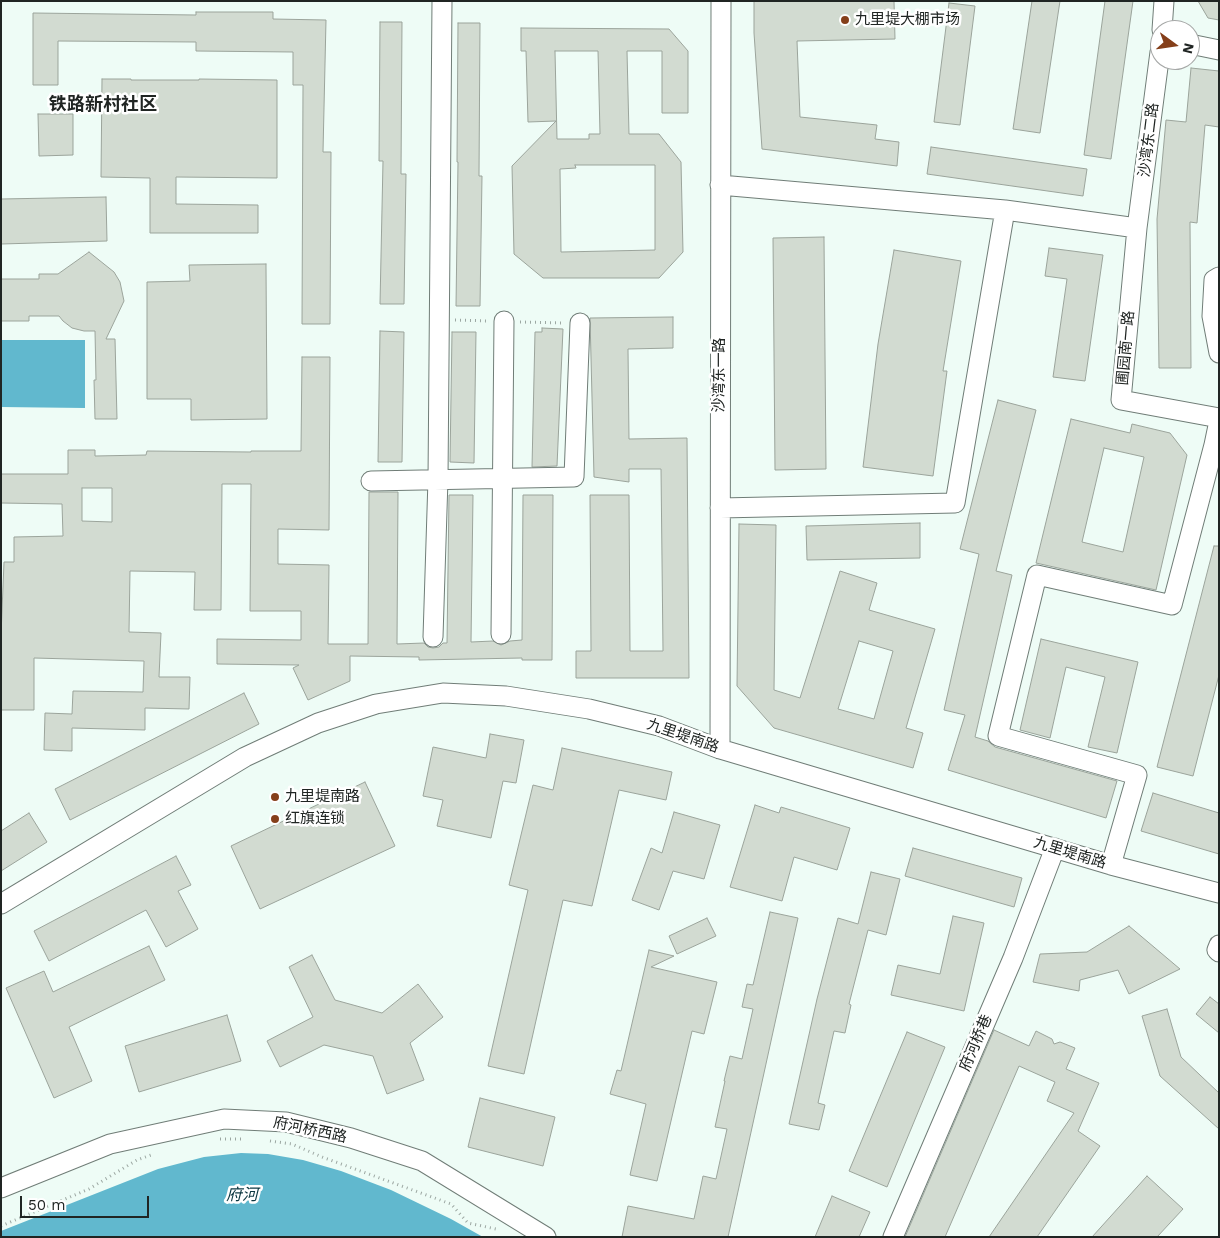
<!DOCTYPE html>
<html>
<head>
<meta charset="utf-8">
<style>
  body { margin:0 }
  #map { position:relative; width:1220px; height:1238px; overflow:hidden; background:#eefcf6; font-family:"Work Sans",sans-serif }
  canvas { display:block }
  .frame { position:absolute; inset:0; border:2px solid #202523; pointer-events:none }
  .north { position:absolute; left:1150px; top:20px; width:50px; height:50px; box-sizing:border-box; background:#fff; border:1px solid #a6a8a7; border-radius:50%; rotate:104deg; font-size:14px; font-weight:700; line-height:20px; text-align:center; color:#202523 }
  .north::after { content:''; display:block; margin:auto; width:18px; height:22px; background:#853f1a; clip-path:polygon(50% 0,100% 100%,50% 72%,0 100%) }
  .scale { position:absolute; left:20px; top:1196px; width:129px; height:22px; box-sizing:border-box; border:2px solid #202523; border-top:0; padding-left:6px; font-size:15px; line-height:18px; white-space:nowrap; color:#202523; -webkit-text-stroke:4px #fff; paint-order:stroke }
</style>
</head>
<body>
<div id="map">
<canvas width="1220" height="1238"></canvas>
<div class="frame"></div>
<div class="north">N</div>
<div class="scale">50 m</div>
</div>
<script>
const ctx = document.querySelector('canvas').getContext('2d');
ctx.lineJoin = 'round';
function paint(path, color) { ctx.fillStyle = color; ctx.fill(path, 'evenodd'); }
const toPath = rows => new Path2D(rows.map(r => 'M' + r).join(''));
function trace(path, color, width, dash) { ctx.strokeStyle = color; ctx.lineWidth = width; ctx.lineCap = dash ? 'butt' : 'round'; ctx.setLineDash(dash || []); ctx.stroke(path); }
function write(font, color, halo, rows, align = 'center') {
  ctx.font = font + ' "Work Sans","Noto Sans SC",sans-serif'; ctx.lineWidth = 5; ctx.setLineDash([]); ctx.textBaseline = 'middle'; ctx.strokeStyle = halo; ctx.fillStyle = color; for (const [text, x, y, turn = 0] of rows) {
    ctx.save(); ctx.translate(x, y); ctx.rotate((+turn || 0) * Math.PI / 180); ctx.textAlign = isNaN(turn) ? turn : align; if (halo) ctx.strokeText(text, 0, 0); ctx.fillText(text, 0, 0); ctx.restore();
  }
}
paint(toPath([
  [1,340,85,340,85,408,1,407],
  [241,1153,268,1154,303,1160,341,1171,391,1190,451,1219,483,1237,1,1237,1,1231,158,1169,204,1157]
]), '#61b8ce');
const building = toPath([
  [754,1,894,1,895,39,797,41,800,117,877,125,875,139,899,142,897,166,762,149,754,33,754,1],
  [1032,1,1060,1,1040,133,1013,129,1032,1],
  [1105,1,1133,1,1111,159,1084,155,1105,1],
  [1198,1,1219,1,1219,20,1208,18,1198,1],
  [949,3,975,6,960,125,934,122,949,3],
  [196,12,273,12,273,19,326,20,323,152,331,152,330,324,302,324,303,85,293,85,293,52,196,51,196,42,58,41,58,85,33,85,33,13,196,15,196,12],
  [380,22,402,22,401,174,406,174,404,304,380,304,383,161,379,161,380,22],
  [458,23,480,23,479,176,482,176,480,306,456,306,458,162,457,162,458,23],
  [521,28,669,29,688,51,688,113,662,113,662,51,627,51,629,134,659,134,681,162,683,252,659,278,543,278,514,254,512,166,556,121,528,122,526,51,521,51,521,28],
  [555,51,598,51,600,134,589,134,589,139,557,139,555,51],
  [575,165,655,165,655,250,561,252,560,169,576,168,575,165],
  [1191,68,1219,71,1219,127,1205,125,1197,223,1190,222,1191,368,1159,368,1157,219,1166,120,1186,122,1191,68],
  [102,79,131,79,131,80,199,80,199,79,277,80,277,178,176,177,176,204,258,205,258,233,150,233,150,178,101,177,102,79],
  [38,114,73,114,73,155,39,156,38,114],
  [931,147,1087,169,1083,196,927,174,931,147],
  [106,197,107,241,1,244,1,199,106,197],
  [824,237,826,469,775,470,773,238,824,237],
  [1049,248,1103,255,1085,381,1053,377,1067,279,1045,276,1049,248],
  [894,250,961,261,943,371,947,371,933,476,863,467,878,344,894,250],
  [89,252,114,272,120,282,124,301,106,339,115,339,117,419,95,419,94,380,96,380,95,331,84,331,72,328,63,321,59,316,29,316,29,321,1,321,1,279,39,279,39,274,58,274,89,252],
  [266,264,267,419,191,420,191,399,147,399,147,282,190,281,189,265,266,264],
  [673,317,673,348,628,349,629,439,687,438,689,678,576,678,576,651,591,651,590,495,629,495,630,651,663,651,661,469,629,469,629,482,594,477,590,318,673,317],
  [542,328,563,329,557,466,532,467,535,332,542,332,542,328],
  [380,331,404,332,402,462,378,462,380,331],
  [452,332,476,332,474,463,450,462,452,332],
  [302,357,330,357,329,530,278,529,278,564,329,565,328,644,368,644,369,492,398,492,397,644,424,643,428,647,433,648,439,647,443,643,447,643,449,495,473,495,471,642,493,641,501,645,510,641,522,640,523,495,553,495,552,660,522,660,522,658,419,660,419,657,350,656,350,681,308,700,293,668,299,665,217,664,217,639,301,640,301,611,250,611,251,484,222,484,221,610,194,610,195,572,130,571,129,632,161,633,159,677,190,677,189,709,145,708,145,730,72,728,72,751,44,750,45,713,72,714,73,691,143,692,144,661,34,658,34,710,1,710,1,635,4,562,14,562,14,537,63,536,62,504,1,503,1,474,68,474,68,450,95,450,95,456,146,455,147,451,251,452,251,451,301,451,302,357],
  [82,488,112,488,112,522,82,521,82,488],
  [998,400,1036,410,996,571,1012,575,975,737,988,741,995,747,1117,781,1106,818,948,770,965,715,944,710,979,554,960,549,998,400],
  [1071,419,1130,433,1132,424,1170,433,1187,455,1156,590,1036,563,1071,419],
  [1104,448,1144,457,1123,552,1082,542,1104,448],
  [920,523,920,558,807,560,806,526,920,523],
  [739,524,776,525,774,690,800,698,840,571,877,583,869,610,935,629,906,728,923,733,913,768,774,728,737,686,739,524],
  [859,641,893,651,874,719,838,709,859,641],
  [1214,546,1219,546,1219,675,1193,776,1157,767,1214,546],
  [1041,639,1138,662,1117,753,1088,747,1105,677,1066,667,1050,738,1020,730,1041,639],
  [244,693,259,724,70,820,55,789,244,693],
  [490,734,524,740,516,783,503,781,491,838,437,826,443,800,423,796,433,747,486,758,490,734],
  [562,748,672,772,666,800,619,790,592,906,563,900,524,1074,488,1066,528,890,509,885,533,785,553,790,562,748],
  [365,782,395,846,260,909,231,846,365,782],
  [1153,793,1219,813,1219,854,1141,831,1153,793],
  [755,805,779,813,781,807,850,828,837,870,794,857,782,901,730,887,755,805],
  [674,812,720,825,704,879,673,871,659,910,632,900,651,848,662,853,674,812],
  [29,813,47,842,1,871,1,831,29,813],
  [913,848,1022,878,1014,907,905,876,913,848],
  [176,856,191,885,178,891,198,929,166,947,146,910,49,961,34,931,176,856],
  [871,872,900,879,886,935,868,930,849,1004,851,1005,845,1033,834,1031,818,1103,825,1105,819,1130,789,1124,817,999,838,918,858,924,871,872],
  [770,912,798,918,728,1237,622,1237,628,1206,694,1219,703,1176,716,1179,727,1129,715,1127,725,1081,724,1081,730,1056,742,1059,753,1009,742,1007,747,984,753,985,770,912],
  [953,916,984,923,964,1011,891,995,898,965,940,974,953,916],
  [707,918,716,936,677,954,669,936,707,918],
  [1129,926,1180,969,1129,994,1118,970,1080,980,1079,991,1033,982,1040,954,1087,952,1129,926],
  [149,946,165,980,69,1027,92,1081,54,1098,6,988,44,971,53,992,149,946],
  [649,950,674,956,651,967,717,982,704,1034,692,1031,657,1181,630,1175,646,1104,610,1094,617,1070,621,1071,649,950],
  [312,955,335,1000,382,1013,418,984,443,1017,410,1043,424,1080,387,1094,373,1056,324,1045,280,1067,267,1041,313,1017,289,967,312,955],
  [1210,997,1219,1004,1219,1033,1196,1014,1210,997],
  [1167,1009,1181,1057,1219,1093,1219,1129,1160,1076,1142,1016,1167,1009],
  [227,1015,241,1061,139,1092,125,1046,227,1015],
  [994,1030,1029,1046,1036,1031,1052,1039,1054,1044,1060,1042,1075,1048,1066,1069,1099,1083,1078,1131,1100,1146,1037,1237,989,1237,1074,1113,1047,1101,1055,1082,1019,1066,945,1237,905,1237,994,1030],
  [907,1032,945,1047,887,1187,849,1171,907,1032],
  [480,1098,555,1117,543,1166,468,1147,480,1098],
  [1147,1176,1183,1209,1157,1237,1092,1237,1147,1176],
  [832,1196,870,1212,859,1237,815,1237,832,1196]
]);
paint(building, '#d2dbd1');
trace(building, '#9ba49b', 1);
const minor = toPath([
  [1162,30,1164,1],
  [1190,44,1219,50],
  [1160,52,1137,228,1121,400,1219,418],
  [720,185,1005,210,1137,228],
  [1219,277,1214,280,1212,316,1219,353],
  [371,481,574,477,580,323],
  [720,508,955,503,1005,210],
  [501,634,504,321],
  [433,637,438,479,442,1],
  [720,749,721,1],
  [1111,865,1137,775,998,736,1037,575,1172,605,1214,445,1219,421],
  [1,904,245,757,318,723,376,704,443,693,506,696,589,709,659,726,720,749,1111,865,1219,893],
  [1219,945,1217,950,1219,952],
  [1,1188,110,1144,224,1119,286,1122,351,1138,422,1161,546,1237],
  [893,1237,1013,958,1055,848]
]);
trace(minor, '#707d77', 21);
trace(toPath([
  [455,320,489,321],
  [520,322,564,323],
  [220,1139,241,1139],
  [270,1141,292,1144,322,1157,451,1204,468,1223,496,1229],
  [1,1226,89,1189,137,1160,154,1154]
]), '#9ca7a2', 3, [1, 4]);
trace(minor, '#fff', 19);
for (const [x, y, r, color] of [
  [845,20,5,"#853f1a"],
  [275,797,5,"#853f1a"],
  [275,819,5,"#853f1a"]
]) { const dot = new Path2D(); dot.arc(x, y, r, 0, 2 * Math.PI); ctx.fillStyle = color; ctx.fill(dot); trace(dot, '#fff', 2); }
write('15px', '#202523', '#fff', [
  ["九里堤大棚市场",855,20],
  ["九里堤南路",285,797],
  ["红旗连锁",285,819]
], 'left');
write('15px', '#202523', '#fff', [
  ["沙湾东二路",1149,140,-83],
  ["圃园南一路",1126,348,-85],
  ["沙湾东一路",720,375,-90],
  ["九里堤南路",683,736,19],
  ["九里堤南路",1070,853,17],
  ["府河桥巷",976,1043,-67],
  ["府河桥西路",310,1130,12]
]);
write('italic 16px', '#0a353f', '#fff', [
  ["府河",242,1195]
]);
write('bold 18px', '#202523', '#fff', [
  ["铁路新村社区",103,105]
]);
</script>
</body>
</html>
